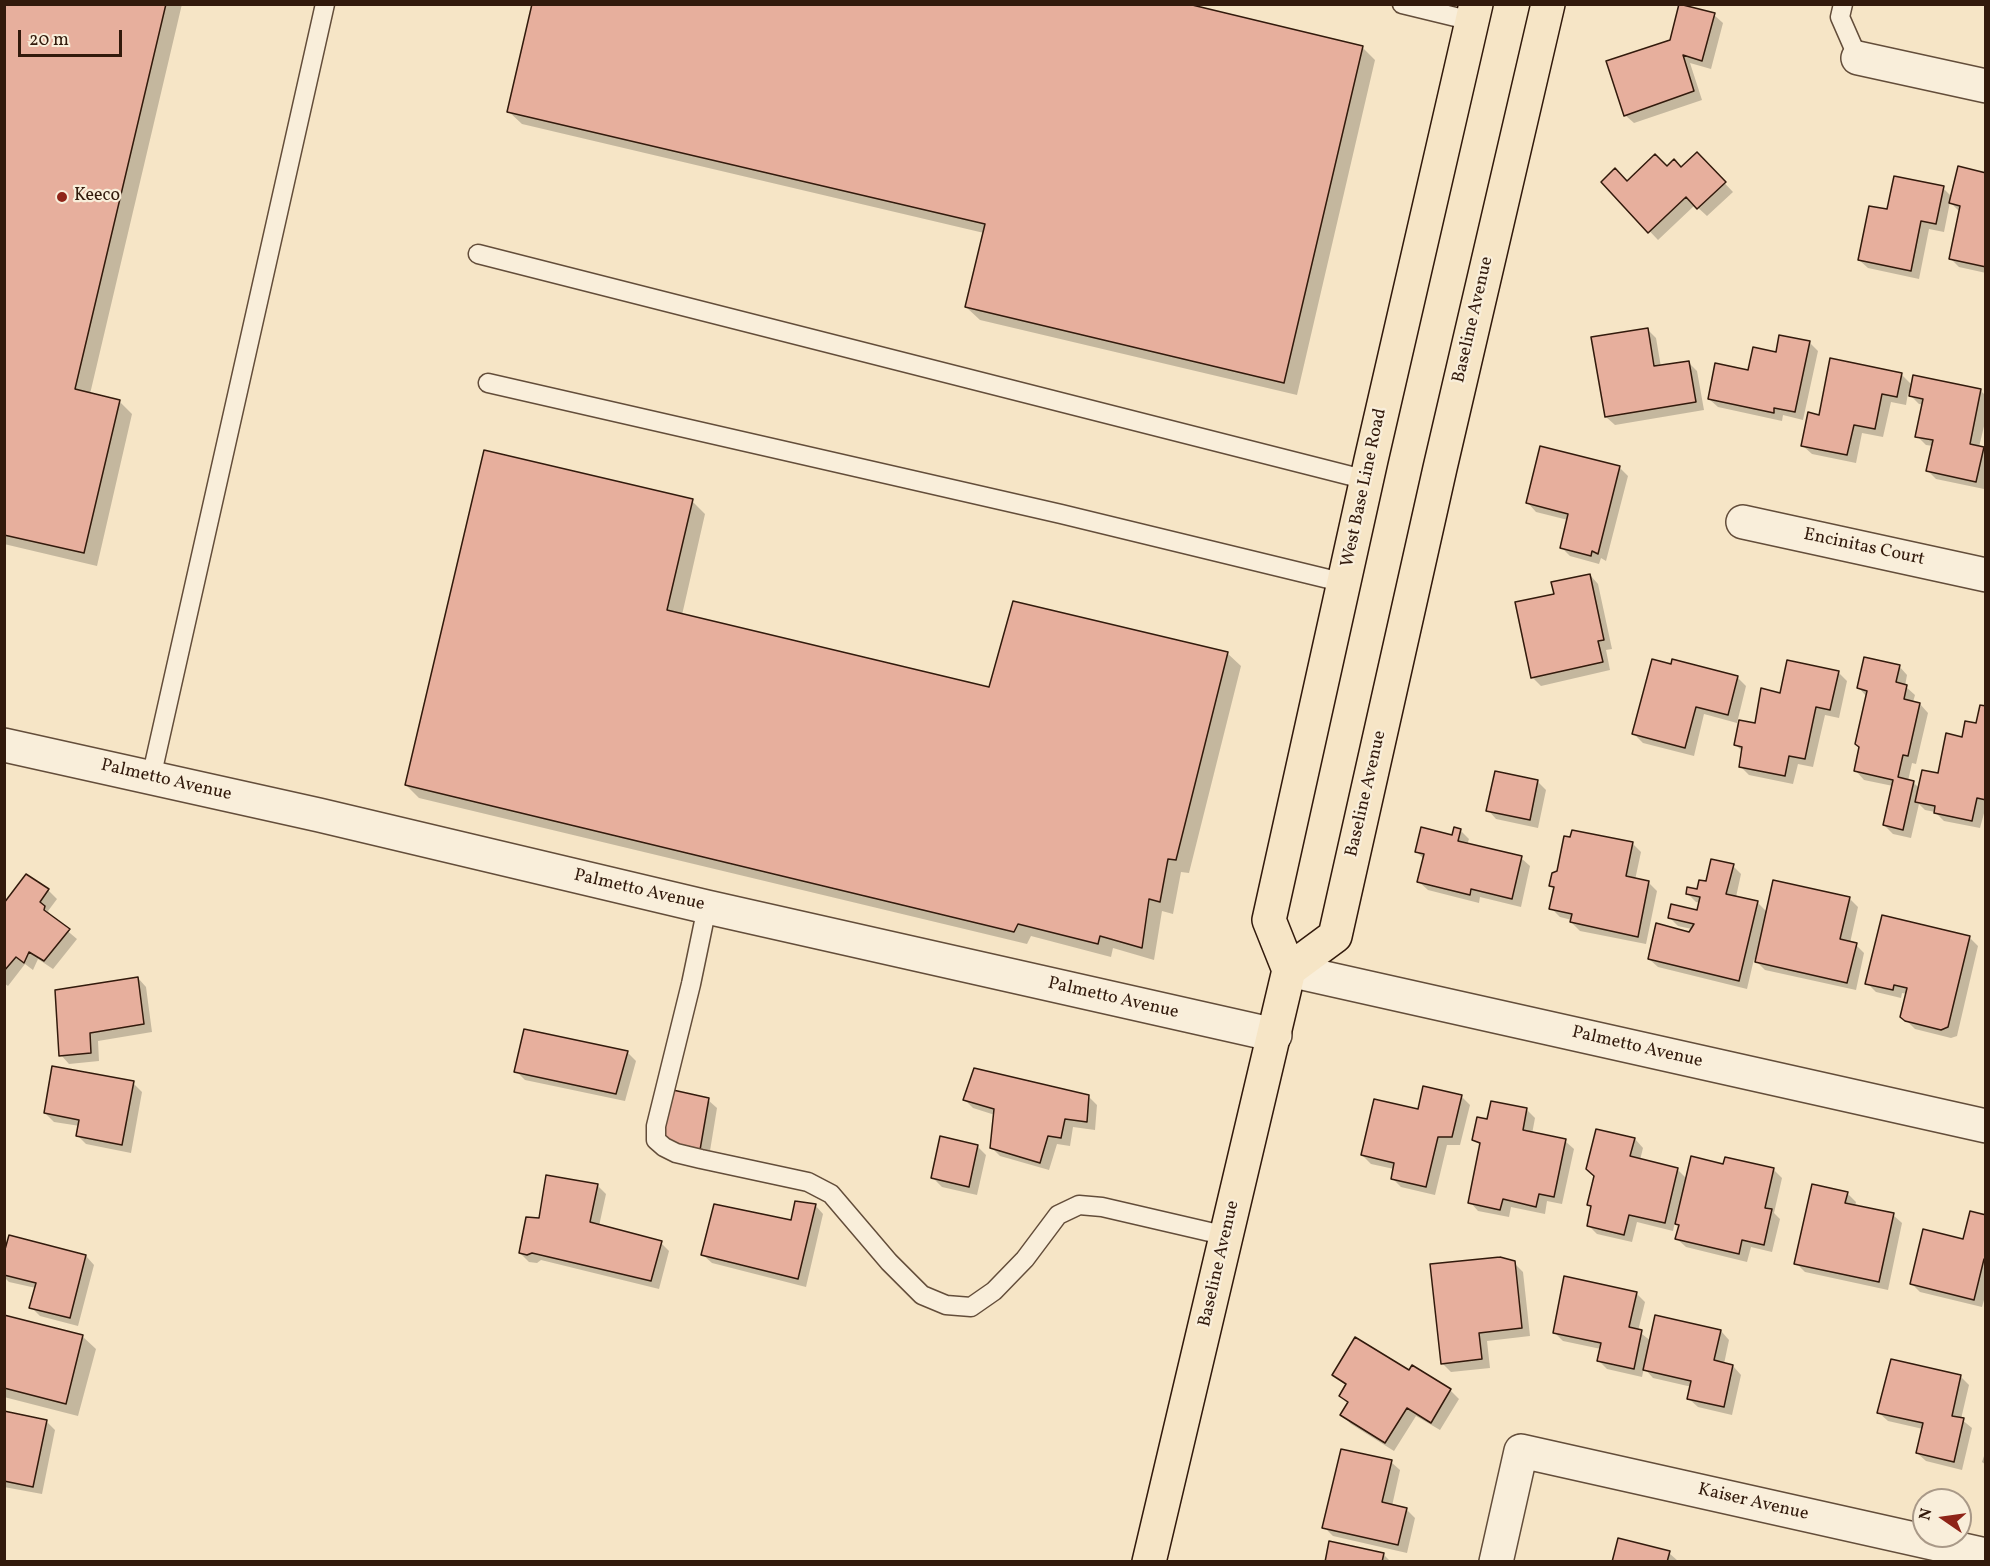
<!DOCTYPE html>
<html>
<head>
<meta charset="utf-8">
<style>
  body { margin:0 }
  #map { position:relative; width:1990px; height:1566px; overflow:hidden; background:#f6e5c6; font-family:Vollkorn,serif }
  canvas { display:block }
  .frame { position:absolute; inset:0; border:6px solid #321a0c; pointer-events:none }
  .north { position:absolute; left:1912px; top:1488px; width:60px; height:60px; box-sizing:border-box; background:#f9eeda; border:2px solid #a99988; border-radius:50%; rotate:283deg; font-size:16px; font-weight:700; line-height:24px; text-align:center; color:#321a0c }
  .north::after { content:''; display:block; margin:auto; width:21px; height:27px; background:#8f2418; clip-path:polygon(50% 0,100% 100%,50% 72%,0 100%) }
  .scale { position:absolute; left:18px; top:30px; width:104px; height:27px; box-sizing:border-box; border:3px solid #321a0c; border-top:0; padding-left:8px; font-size:18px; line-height:21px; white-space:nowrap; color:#321a0c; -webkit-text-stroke:4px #f9eeda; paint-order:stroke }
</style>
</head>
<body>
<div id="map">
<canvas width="1990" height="1566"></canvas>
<div class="frame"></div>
<div class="north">N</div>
<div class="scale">20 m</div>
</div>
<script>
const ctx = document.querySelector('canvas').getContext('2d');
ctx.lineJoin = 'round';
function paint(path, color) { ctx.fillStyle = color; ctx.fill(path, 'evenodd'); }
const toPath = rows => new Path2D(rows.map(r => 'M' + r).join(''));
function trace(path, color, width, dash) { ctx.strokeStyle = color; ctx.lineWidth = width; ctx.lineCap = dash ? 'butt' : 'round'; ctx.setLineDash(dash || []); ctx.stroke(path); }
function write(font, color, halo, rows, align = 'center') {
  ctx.font = font + ' Vollkorn,serif'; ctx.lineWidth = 4.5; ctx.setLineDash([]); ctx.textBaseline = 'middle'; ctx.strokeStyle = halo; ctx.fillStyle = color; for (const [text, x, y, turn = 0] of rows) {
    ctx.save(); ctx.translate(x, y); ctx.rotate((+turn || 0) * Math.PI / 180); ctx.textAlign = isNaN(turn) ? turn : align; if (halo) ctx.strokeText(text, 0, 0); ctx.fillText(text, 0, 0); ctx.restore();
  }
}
paint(toPath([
  [4,4,182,4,90,394,119,401,132,414,97,566,4,544],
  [1714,15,1723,23,1711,69,1690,63,1702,100,1634,123,1625,115,1671,41],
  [1362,47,1375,60,1297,395,980,320,966,307,984,233,522,124,508,111],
  [1697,154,1733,192,1707,216,1695,205,1658,240,1603,182,1627,183,1667,168,1681,169],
  [1986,174,1986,273,1959,267,1950,258,1959,211,1950,202,1944,232,1929,229,1919,279,1868,268,1859,260,1888,211,1943,188,1952,197],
  [1647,329,1656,338,1661,367,1688,362,1697,371,1704,410,1615,425,1606,417],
  [1809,342,1818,351,1803,420,1783,415,1782,421,1718,407,1709,399,1777,354],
  [1902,375,1912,385,1914,377,1981,391,1986,396,1986,418,1979,447,1986,451,1984,489,1936,479,1928,471,1933,446,1926,445,1917,436,1924,405,1919,404,1908,393,1906,405,1891,402,1883,437,1862,433,1856,463,1812,454,1803,446,1820,416],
  [1619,467,1628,476,1606,561,1601,558,1599,564,1570,556,1561,547,1568,520,1536,512,1528,503],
  [692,501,705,514,682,615,990,689,1227,653,1241,666,1189,873,1181,872,1173,914,1162,911,1154,960,1113,948,1111,957,1031,936,1027,944,419,798,406,785],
  [1590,575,1598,584,1612,649,1606,650,1610,670,1541,686,1532,677,1556,595],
  [1899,666,1907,675,1905,686,1915,695,1913,702,1920,704,1928,713,1916,764,1912,763,1908,781,1913,782,1919,788,1939,775,1963,739,1977,725,1986,708,1986,806,1980,828,1944,821,1935,812,1925,810,1919,804,1911,838,1893,834,1884,825,1893,786,1864,780,1856,771,1867,697,1859,688],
  [1838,672,1847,681,1839,718,1825,715,1813,767,1798,764,1793,784,1749,775,1740,766,1743,752,1736,745,1781,695],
  [1737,677,1746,686,1737,723,1704,714,1694,756,1643,743,1634,734],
  [1538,782,1546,790,1538,828,1496,819,1488,810],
  [1460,830,1469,839,1467,845,1521,858,1530,866,1521,907,1480,897,1479,903,1428,890,1419,882,1424,859,1417,852,1453,837],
  [1632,843,1641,852,1635,880,1648,882,1657,891,1646,944,1580,931,1571,922,1572,920,1560,917,1551,908,1555,890,1551,886],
  [1733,866,1741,874,1736,897,1757,902,1767,912,1849,898,1858,907,1850,943,1856,945,1864,953,1856,990,1765,970,1754,959,1747,989,1658,967,1649,959,1690,934,1692,929,1678,926,1669,917,1698,912,1700,903,1696,902,1687,893,1698,891],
  [26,876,48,890,57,899,48,911,52,918,77,939,53,969,38,959,33,970,25,964,8,986,4,983,4,906],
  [1969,937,1978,946,1957,1036,1951,1038,1915,1029,1902,1016,1907,994,1902,993,1901,998,1876,992,1867,983],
  [138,978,146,987,152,1032,98,1041,99,1061,69,1064,61,1055],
  [525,1031,628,1053,636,1061,625,1101,525,1080,516,1071],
  [133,1083,142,1092,131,1153,86,1144,78,1136,80,1126,54,1122,45,1113],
  [1088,1096,1097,1105,1095,1130,1073,1127,1070,1146,1057,1144,1049,1170,1000,1156,991,1147,995,1115,973,1108,965,1100],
  [1461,1096,1470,1105,1460,1145,1447,1145,1435,1195,1401,1187,1392,1178,1394,1169,1371,1164,1362,1155,1419,1111],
  [708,1100,717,1108,709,1157,667,1148],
  [1527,1110,1535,1118,1532,1134,1565,1141,1574,1149,1562,1204,1547,1201,1545,1214,1511,1207,1509,1217,1478,1211,1470,1202,1481,1146,1474,1139],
  [1635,1139,1643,1148,1640,1160,1677,1169,1687,1179,1724,1166,1773,1169,1782,1178,1774,1213,1780,1219,1772,1252,1751,1247,1747,1262,1686,1247,1677,1239,1680,1226,1675,1222,1673,1231,1637,1222,1632,1242,1597,1234,1588,1225,1592,1208,1588,1205],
  [977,1146,986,1155,977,1195,942,1187,933,1178],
  [597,1185,606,1194,599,1226,661,1243,669,1251,659,1289,541,1260,537,1263,529,1262,520,1253,540,1220],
  [1847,1193,1856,1202,1855,1206,1893,1215,1902,1223,1888,1290,1805,1272,1796,1263],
  [815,1205,823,1214,806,1287,712,1263,703,1255,792,1222],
  [1986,1217,1986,1293,1982,1307,1920,1292,1911,1283,1964,1241],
  [86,1256,94,1265,78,1326,40,1316,31,1307,36,1288,9,1282,4,1277,4,1259],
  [1514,1263,1523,1272,1530,1336,1487,1341,1490,1368,1451,1372,1442,1363],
  [1636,1293,1645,1302,1638,1331,1651,1341,1721,1331,1729,1340,1724,1364,1733,1366,1741,1375,1732,1415,1698,1407,1689,1399,1692,1387,1653,1378,1644,1368,1642,1377,1607,1369,1599,1361,1601,1349,1563,1341,1554,1332],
  [4,1316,82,1336,96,1349,78,1416,4,1397],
  [1892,1361,1961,1377,1969,1385,1961,1419,1972,1428,1962,1470,1926,1461,1917,1453,1923,1429,1888,1421,1879,1413],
  [1413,1367,1450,1390,1459,1399,1440,1430,1416,1416,1394,1451,1351,1424,1342,1415,1348,1404,1340,1396,1347,1386,1334,1375,1410,1373],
  [4,1413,46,1421,55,1430,42,1494,4,1487],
  [1986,1450,1986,1465,1982,1462],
  [1391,1462,1400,1470,1392,1506,1406,1509,1415,1518,1407,1553,1333,1536,1324,1527],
  [1669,1553,1678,1561,1613,1562],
  [1383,1554,1391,1562,1327,1562]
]), '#0003');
const building = toPath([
  [4,4,166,4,75,389,120,400,84,553,4,535,4,4],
  [532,4,1188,4,1363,46,1284,383,965,307,985,224,507,112,532,4],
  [1679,4,1715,13,1702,61,1683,55,1694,91,1624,116,1606,61,1670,40,1679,4],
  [1697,152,1726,182,1697,209,1686,197,1648,233,1601,182,1615,168,1627,181,1655,154,1667,166,1674,159,1681,167,1697,152],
  [1958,166,1986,173,1986,267,1949,259,1960,206,1949,203,1958,166],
  [1894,176,1944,186,1936,224,1921,221,1911,271,1858,260,1869,206,1887,209,1894,176],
  [1648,328,1654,366,1689,361,1696,402,1605,417,1591,337,1648,328],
  [1779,335,1810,341,1795,412,1774,408,1774,413,1708,399,1715,363,1748,370,1753,347,1776,352,1779,335],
  [1830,358,1902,373,1897,397,1882,394,1875,429,1854,425,1847,455,1801,446,1808,412,1819,415,1830,358],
  [1913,375,1981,389,1970,444,1984,447,1976,482,1926,471,1933,440,1915,437,1923,399,1909,396,1913,375],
  [1540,446,1620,466,1598,554,1592,551,1591,556,1560,548,1568,514,1526,503,1540,446],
  [484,450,693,499,667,610,989,687,1013,601,1228,652,1176,860,1168,859,1160,902,1149,899,1142,948,1100,936,1098,944,1018,924,1014,932,405,785,484,450],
  [1590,574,1604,640,1598,641,1603,662,1531,678,1515,602,1554,594,1551,582,1590,574],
  [1864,657,1900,665,1896,682,1907,685,1904,699,1920,703,1908,756,1903,755,1898,777,1914,781,1903,830,1883,825,1893,780,1854,771,1859,747,1855,744,1867,691,1857,688,1864,657],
  [1652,659,1671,664,1672,659,1738,676,1728,715,1696,707,1685,748,1632,734,1652,659],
  [1787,660,1839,671,1830,710,1816,707,1805,759,1789,756,1785,776,1739,767,1742,747,1734,745,1739,720,1755,723,1761,688,1780,693,1787,660],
  [1980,705,1986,706,1986,800,1977,798,1972,821,1934,813,1935,806,1915,802,1922,770,1938,773,1946,733,1962,737,1965,721,1976,723,1980,705],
  [1495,771,1538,780,1530,820,1486,811,1495,771],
  [1421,827,1452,835,1454,827,1461,829,1458,841,1522,856,1512,899,1471,889,1470,895,1417,882,1424,854,1415,852,1421,827],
  [1572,830,1633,842,1626,876,1649,881,1638,937,1570,922,1572,914,1549,909,1554,887,1549,886,1552,873,1557,871,1564,836,1570,837,1572,830],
  [1711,859,1734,864,1726,894,1758,901,1739,981,1648,959,1656,923,1689,932,1694,924,1668,918,1671,904,1697,910,1700,897,1686,894,1687,887,1697,889,1699,880,1706,881,1711,859],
  [26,874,49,889,40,902,45,906,44,910,70,929,44,961,29,952,24,963,16,957,4,971,4,903,26,874],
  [1773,880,1850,897,1840,939,1857,943,1847,983,1755,962,1773,880],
  [1882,915,1970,936,1948,1027,1941,1030,1905,1021,1900,1017,1907,988,1894,985,1893,990,1865,984,1882,915],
  [138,977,144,1024,90,1033,91,1053,59,1056,55,990,138,977],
  [524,1029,628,1051,616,1094,514,1072,524,1029],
  [52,1066,134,1081,122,1145,76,1136,79,1120,44,1113,52,1066],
  [974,1068,1089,1095,1087,1122,1065,1119,1061,1138,1048,1136,1040,1163,990,1148,994,1109,963,1100,974,1068],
  [1423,1086,1462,1095,1452,1137,1438,1137,1426,1187,1391,1179,1394,1163,1361,1155,1374,1099,1418,1109,1423,1086],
  [673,1090,709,1098,700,1150,656,1140,673,1090],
  [1491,1101,1527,1108,1523,1130,1566,1139,1554,1197,1539,1194,1536,1207,1503,1199,1500,1210,1468,1203,1480,1143,1472,1140,1477,1117,1487,1119,1491,1101],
  [1596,1129,1635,1138,1630,1156,1678,1168,1665,1223,1629,1215,1624,1235,1587,1226,1591,1206,1587,1205,1594,1176,1586,1169,1596,1129],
  [940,1136,978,1145,969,1187,931,1178,940,1136],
  [1691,1156,1723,1164,1725,1157,1774,1168,1765,1208,1772,1209,1764,1245,1742,1240,1739,1254,1675,1239,1679,1225,1675,1224,1691,1156],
  [546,1175,598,1184,590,1222,662,1241,651,1281,532,1253,527,1255,519,1253,526,1217,539,1218,546,1175],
  [1812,1184,1848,1192,1845,1203,1894,1213,1879,1282,1794,1264,1812,1184],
  [795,1201,816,1204,798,1279,701,1255,714,1204,791,1220,795,1201],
  [1970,1211,1986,1215,1986,1259,1984,1259,1974,1300,1910,1284,1923,1229,1963,1239,1970,1211],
  [9,1235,86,1255,70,1318,29,1308,36,1283,4,1275,4,1253,9,1235],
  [1500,1257,1515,1261,1522,1328,1479,1333,1482,1359,1441,1364,1430,1264,1500,1257],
  [1564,1276,1637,1292,1629,1327,1642,1330,1634,1369,1597,1361,1601,1343,1553,1333,1564,1276],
  [4,1315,83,1335,66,1404,4,1388,4,1315],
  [1655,1315,1721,1330,1714,1360,1733,1365,1724,1407,1687,1399,1691,1381,1643,1370,1655,1315],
  [1355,1337,1409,1370,1412,1365,1451,1389,1431,1423,1407,1408,1385,1443,1340,1415,1348,1402,1339,1396,1346,1384,1332,1375,1355,1337],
  [1891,1359,1961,1375,1952,1416,1964,1418,1954,1462,1916,1453,1923,1423,1877,1413,1891,1359],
  [4,1411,47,1420,33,1487,4,1481,4,1411],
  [1341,1449,1392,1460,1382,1502,1407,1508,1398,1545,1322,1528,1341,1449],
  [1618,1538,1670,1551,1667,1562,1612,1562,1618,1538],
  [1329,1541,1384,1553,1382,1562,1325,1562,1329,1541]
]);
paint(building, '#e7af9d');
trace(building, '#321a0c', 1.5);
const service = toPath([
  [1402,4,1472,21],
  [1843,4,1840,17,1858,58],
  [478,254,1367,480],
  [488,383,1061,514,1345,583],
  [151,778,325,4],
  [707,907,691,984,656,1126,656,1140,664,1147,676,1153,701,1159,808,1182,831,1194,889,1262,922,1295,946,1305,971,1307,994,1291,1025,1259,1058,1215,1079,1205,1102,1207,1227,1236]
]);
const minor = toPath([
  [1858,58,1986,86],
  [1743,522,1986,575],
  [1496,1562,1521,1451,1986,1555]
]);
const tertiary = toPath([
  [4,745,319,815,707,907,1275,1035],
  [1289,970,1986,1126]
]);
const primary = toPath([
  [1289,970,1269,920,1371,460,1476,4],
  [1149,1562,1289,970,1335,936,1440,468,1548,4]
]);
trace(service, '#634d3a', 21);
trace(minor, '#634d3a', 36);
trace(tertiary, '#634d3a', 36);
trace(primary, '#321a0c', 36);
trace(service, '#f9eeda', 18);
trace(minor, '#f9eeda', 33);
trace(tertiary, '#f9eeda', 33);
trace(primary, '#f6e5c6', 33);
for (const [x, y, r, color] of [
  [62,197,6,"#8f2418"]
]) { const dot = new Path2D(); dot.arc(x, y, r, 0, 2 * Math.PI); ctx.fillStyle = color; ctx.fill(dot); trace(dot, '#f9eeda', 2); }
write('18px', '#321a0c', '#f9eeda', [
  ["Keeco",74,197]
], 'left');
write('18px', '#321a0c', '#f9eeda', [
  ["Baseline Avenue",1474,320,-77],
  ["West Base Line Road",1365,488,-78],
  ["Encinitas Court",1864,548,12],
  ["Palmetto Avenue",166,781,13],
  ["Baseline Avenue",1367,794,-77],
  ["Palmetto Avenue",639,891,13],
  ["Palmetto Avenue",1113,999,13],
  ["Palmetto Avenue",1637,1048,13],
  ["Baseline Avenue",1220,1264,-77],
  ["Kaiser Avenue",1753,1503,13]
]);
</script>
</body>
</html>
